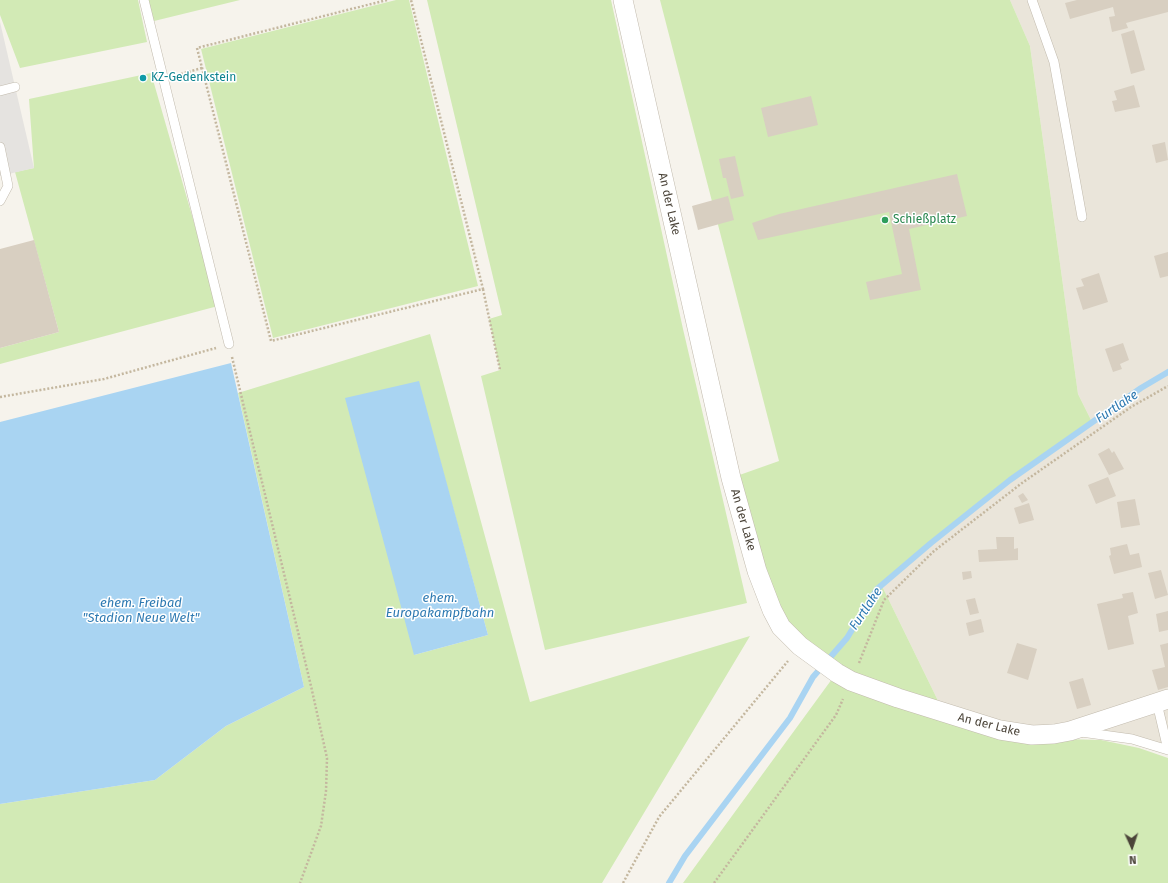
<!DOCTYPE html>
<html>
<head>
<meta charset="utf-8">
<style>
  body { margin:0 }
  #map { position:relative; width:1168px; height:883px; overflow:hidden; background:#f6f3ec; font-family:"Fira Sans",sans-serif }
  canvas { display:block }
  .north { position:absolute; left:1112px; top:827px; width:40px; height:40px; -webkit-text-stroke:3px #fff; paint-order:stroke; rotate:177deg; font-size:11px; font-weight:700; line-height:16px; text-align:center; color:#4b4439 }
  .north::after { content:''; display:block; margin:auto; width:14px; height:18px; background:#4b4439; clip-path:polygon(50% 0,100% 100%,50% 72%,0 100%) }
</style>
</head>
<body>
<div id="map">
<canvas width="1168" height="883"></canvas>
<div class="north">N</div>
</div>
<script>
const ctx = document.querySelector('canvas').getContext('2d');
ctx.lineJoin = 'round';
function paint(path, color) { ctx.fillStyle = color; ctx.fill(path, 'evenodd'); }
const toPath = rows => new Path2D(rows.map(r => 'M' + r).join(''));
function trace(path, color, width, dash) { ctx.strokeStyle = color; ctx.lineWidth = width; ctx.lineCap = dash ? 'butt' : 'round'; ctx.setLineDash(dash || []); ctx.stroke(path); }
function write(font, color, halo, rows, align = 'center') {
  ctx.font = font + ' "Fira Sans",sans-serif'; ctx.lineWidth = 3; ctx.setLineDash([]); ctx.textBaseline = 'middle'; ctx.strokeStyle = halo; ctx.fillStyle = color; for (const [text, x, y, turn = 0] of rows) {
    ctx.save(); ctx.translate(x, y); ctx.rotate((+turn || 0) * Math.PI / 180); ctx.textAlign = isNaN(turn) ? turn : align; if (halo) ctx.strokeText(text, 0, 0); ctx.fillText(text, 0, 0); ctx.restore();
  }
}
paint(toPath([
  [1010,0,1168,0,1168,750,1070,731,944,713,881,584,1010,480,1092,422,1078,394,1030,46]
]), '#eae5da');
paint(toPath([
  [0,0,138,0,147,42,20,68,0,15],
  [144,0,240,0,150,22],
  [396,0,409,0,478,286,273,338,201,49],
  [427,0,611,0,683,329,747,603,545,650,481,376,500,370,489,319,502,315],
  [660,0,1010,0,1030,46,1078,394,1092,422,1010,480,881,584,944,713,898,698,790,637,731,478,779,461],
  [151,73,218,306,0,364,0,348,59,332,15,172,34,168,29,99],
  [430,334,530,702,750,636,602,883,0,883,0,804,155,780,226,726,304,687,238,393],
  [418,381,488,635,414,655],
  [832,679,1063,739,1101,740,1139,748,1168,758,1168,883,683,883]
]), '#d2eab5');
paint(toPath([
  [0,22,34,168,0,176]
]), '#e5e3e0');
paint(toPath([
  [231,363,304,687,226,726,155,780,0,804,0,422],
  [419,381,488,635,414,655,345,398]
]), '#a9d4f2');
trace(toPath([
  [669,883,685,856,790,718,813,677,847,638,877,589,931,543,1010,480,1141,388,1168,372]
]), '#a9d4f2', 6);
paint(toPath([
  [1077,0,1168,0,1168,12,1126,23,1128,28,1112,32,1109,17,1115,16,1113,7,1070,19,1065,3],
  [1134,30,1145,70,1131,74,1121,34],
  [1134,85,1140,107,1115,112,1112,101,1117,100,1114,91],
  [811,96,818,125,768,137,761,108],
  [1165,142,1168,160,1156,163,1152,145],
  [735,156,744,196,731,199,726,178,723,178,719,159],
  [957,174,967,216,909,229,921,290,870,300,866,282,902,274,889,212,758,240,752,223,779,214],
  [728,196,734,220,698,230,692,206],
  [34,240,59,332,0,348,0,249],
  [1168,252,1168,276,1160,278,1154,256],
  [1099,273,1108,302,1083,310,1076,288,1084,286,1081,279],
  [1123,343,1129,360,1120,364,1122,369,1113,372,1105,349],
  [1109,448,1112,453,1114,451,1124,469,1109,475,1098,454],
  [1108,477,1116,496,1096,504,1088,485],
  [1023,493,1028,500,1022,503,1018,496],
  [1135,499,1140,525,1121,528,1117,502],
  [1029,503,1034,520,1019,524,1014,508],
  [996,537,1014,537,1014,549,1018,548,1018,560,979,562,978,550,997,549],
  [1127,544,1130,555,1139,553,1142,567,1114,574,1109,556,1111,555,1110,548],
  [1161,570,1168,595,1155,599,1148,573],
  [971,571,972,578,963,580,962,572],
  [1133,592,1138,613,1128,616,1134,644,1108,650,1097,604,1123,598,1122,594],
  [975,598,979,613,970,615,966,600],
  [1168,611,1168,630,1159,632,1156,614],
  [981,619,984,632,969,636,966,623],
  [1017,643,1037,649,1028,680,1007,673],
  [1168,643,1168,687,1158,690,1152,670,1165,667,1160,645],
  [1083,678,1091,705,1077,709,1069,682]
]), '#d8cfc1');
const service = toPath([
  [144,0,229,344],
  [1032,0,1054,62,1082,217],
  [0,91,15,87],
  [0,147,8,186,0,201],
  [1157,703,1168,750],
  [1081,732,1132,739,1168,750]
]);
const minor = toPath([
  [623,0,731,478,757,571,772,610,781,627,800,646,837,673,851,681,898,698,1000,730,1032,735,1054,734,1070,731,1168,699]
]);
trace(service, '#c2bbae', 10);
trace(minor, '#c2bbae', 20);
trace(toPath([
  [387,0,197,48,271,341,483,289,411,0],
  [177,75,202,68],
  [483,289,500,370],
  [232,357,311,686,327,758,326,791,321,826,300,883],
  [0,397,104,379,216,348],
  [859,663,884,600,934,551,1022,483,1131,407,1168,386],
  [623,883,659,817,788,661],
  [714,883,836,715,843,699]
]), '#c4b79f', 2.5, [2, 2]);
trace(service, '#fff', 9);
trace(minor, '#fff', 19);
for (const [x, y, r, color] of [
  [143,78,4,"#0f9aa8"],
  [885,220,4,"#2e9e5b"]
]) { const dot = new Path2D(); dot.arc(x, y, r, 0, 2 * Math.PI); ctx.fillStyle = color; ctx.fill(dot); trace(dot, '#fff', 1.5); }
write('12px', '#0d838f', '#fff', [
  ["KZ-Gedenkstein",151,78]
], 'left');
write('12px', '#4b4439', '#fff', [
  ["An der Lake",669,204,77],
  ["An der Lake",743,520,74],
  ["An der Lake",989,725,14]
]);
write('12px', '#27864d', '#fff', [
  ["Schießplatz",893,220]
], 'left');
write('italic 13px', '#2e7ab2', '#fff', [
  ["Furtlake",1117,407,-34],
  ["ehem.",440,598],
  ["Europakampfbahn",440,613],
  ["ehem. Freibad",141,603],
  ["\"Stadion Neue Welt\"",141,618],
  ["Furtlake",866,609,-56]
]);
</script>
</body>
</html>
